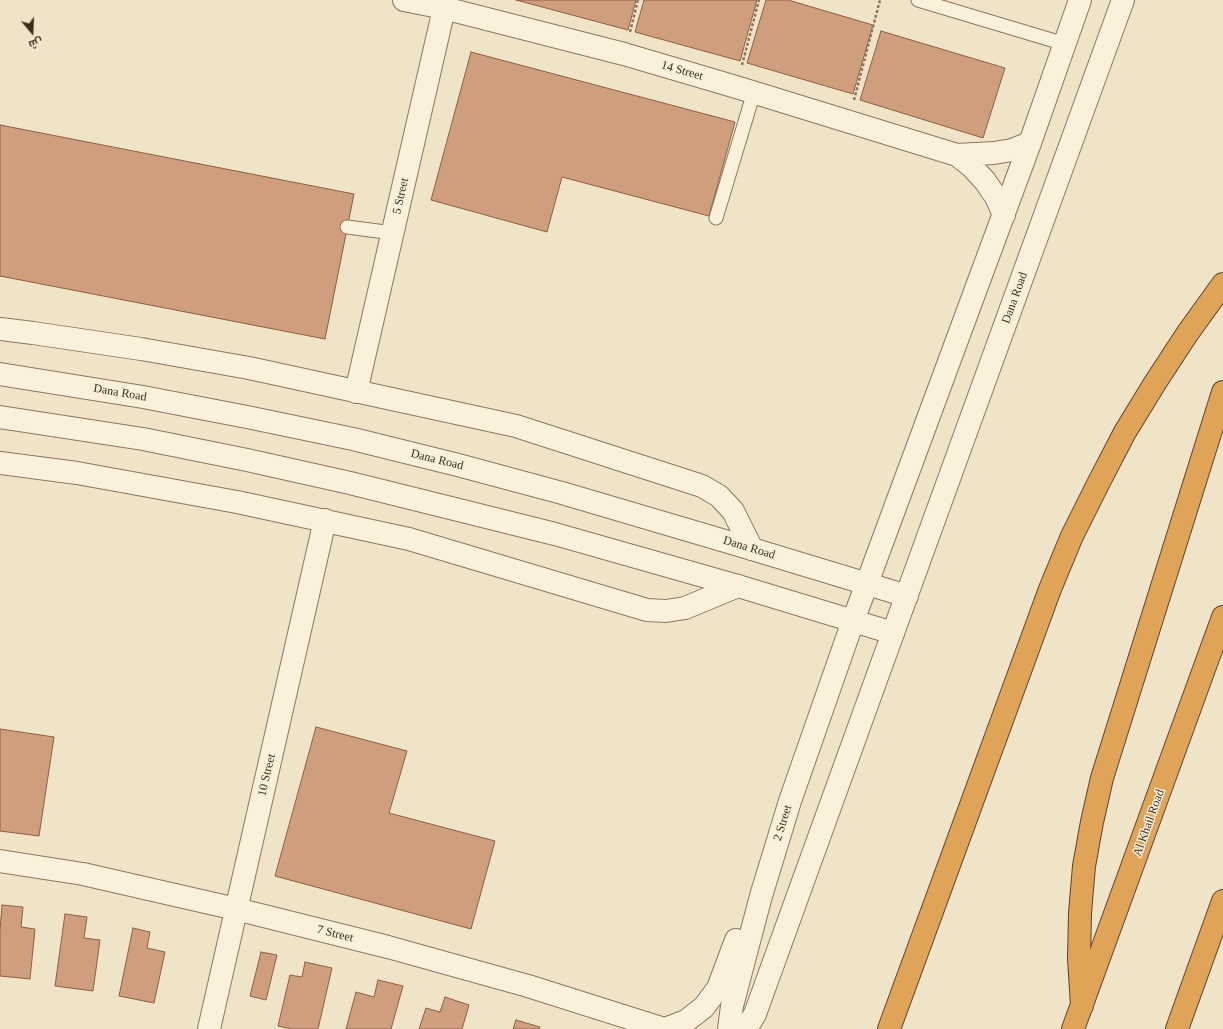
<!DOCTYPE html>
<html>
<head>
<meta charset="utf-8">
<style>
  body { margin:0 }
  #map { position:relative; width:1223px; height:1029px; overflow:hidden; background:#f0e4c8; font-family:Georgia,Cairo,serif }
  canvas { display:block }
  .north { position:absolute; left:12px; top:12px; width:40px; height:40px; -webkit-text-stroke:3px #f7eed8; paint-order:stroke; rotate:161deg; font-size:11px; font-weight:700; line-height:16px; text-align:center; color:#3d2e20 }
  .north::after { content:''; display:block; margin:auto; width:14px; height:18px; background:#3d2e20; clip-path:polygon(50% 0,100% 100%,50% 72%,0 100%) }
</style>
</head>
<body>
<div id="map">
<canvas width="1223" height="1029"></canvas>
<div class="north">ش</div>
</div>
<script>
const ctx = document.querySelector('canvas').getContext('2d');
ctx.lineJoin = 'round';
function paint(path, color) { ctx.fillStyle = color; ctx.fill(path, 'evenodd'); }
const toPath = rows => new Path2D(rows.map(r => 'M' + r).join(''));
function trace(path, color, width, dash) { ctx.strokeStyle = color; ctx.lineWidth = width; ctx.lineCap = dash ? 'butt' : 'round'; ctx.setLineDash(dash || []); ctx.stroke(path); }
function write(font, color, halo, rows, align = 'center') {
  ctx.font = font + ' Georgia,serif'; ctx.lineWidth = 3; ctx.setLineDash([]); ctx.textBaseline = 'middle'; ctx.strokeStyle = halo; ctx.fillStyle = color; for (const [text, x, y, turn = 0] of rows) {
    ctx.save(); ctx.translate(x, y); ctx.rotate((+turn || 0) * Math.PI / 180); ctx.textAlign = isNaN(turn) ? turn : align; if (halo) ctx.strokeText(text, 0, 0); ctx.fillText(text, 0, 0); ctx.restore();
  }
}
const building = toPath([
  [516,0,636,0,628,30,516,0],
  [644,0,757,0,740,61,635,32,644,0],
  [766,0,788,0,873,25,853,94,747,63,766,0],
  [881,31,1005,68,983,138,860,100,881,31],
  [471,52,735,122,709,216,562,177,547,232,431,200,471,52],
  [0,125,354,194,325,339,0,276,0,125],
  [316,727,407,751,389,813,495,841,471,929,275,876,316,727],
  [0,729,54,737,39,836,0,831,0,729],
  [2,905,23,907,21,927,35,929,30,979,0,976,0,930,2,905],
  [65,914,87,917,84,938,100,940,93,991,55,986,65,914],
  [133,928,150,932,147,948,165,952,154,1003,119,996,133,928],
  [261,952,277,955,266,1000,250,996,261,952],
  [305,962,332,968,318,1029,292,1029,278,1026,290,975,302,977,305,962],
  [378,980,403,986,391,1029,346,1029,356,992,374,997,378,980],
  [445,997,469,1005,462,1029,419,1029,426,1008,440,1012,445,997],
  [516,1020,540,1027,539,1029,513,1029,516,1020]
]);
paint(building, '#cf9f7d');
trace(building, '#8d5f41', 1);
const service = toPath([
  [918,0,1065,44],
  [716,218,754,92],
  [347,227,393,233]
]);
const minor = toPath([
  [404,0,444,8,624,54,736,87,957,155,994,153,1012,150,1030,143],
  [957,155,972,167,985,181,996,197,1004,215],
  [0,329,33,333,141,349,249,368,516,426,702,486,719,496,733,511,752,549],
  [356,392,446,0],
  [0,463,77,473,237,502,409,539,647,610,666,611,685,608,738,586],
  [0,861,83,874,236,909,388,947,528,986,664,1029],
  [209,1029,325,520],
  [665,1029,686,1021,704,1007,718,988,736,940],
  [729,1029,732,1006,761,896,790,801,853,621],
  [746,1029,755,1014,893,633]
]);
const tertiary = toPath([
  [0,374,143,397,247,417,353,439,458,465,562,493,752,549,907,596],
  [0,417,143,439,247,460,350,483,555,534,738,586,893,633,1123,0],
  [853,621,1030,143,1080,0]
]);
const motorway = toPath([
  [1082,1006,1079,959,1080,913,1084,866,1092,822,1102,778,1223,392],
  [889,1029,1050,589,1072,536,1098,484,1125,432,1155,383,1187,334,1223,284],
  [1073,1029,1223,617],
  [1177,1029,1223,901]
]);
trace(service, '#8d765c', 15);
trace(minor, '#8d765c', 24);
trace(tertiary, '#8d765c', 24);
trace(motorway, '#5b4430', 24);
trace(toPath([
  [630,32,638,0],
  [742,65,759,0],
  [854,100,880,0]
]), '#8d765c', 2.5, [3, 2]);
trace(service, '#faf1dc', 13);
trace(minor, '#faf1dc', 22);
trace(tertiary, '#faf1dc', 22);
trace(motorway, '#e0a458', 22);
write('12px', '#3d2e20', '#f7eed8', [
  ["14 Street",682,71,16],
  ["5 Street",401,196,-77],
  ["Dana Road",1015,298,-70],
  ["Dana Road",120,393,10],
  ["Dana Road",437,460,14],
  ["Dana Road",749,548,17],
  ["10 Street",267,775,-77],
  ["2 Street",783,823,-73],
  ["Al Khail Road",1149,823,-70],
  ["7 Street",335,934,14]
]);
</script>
</body>
</html>
